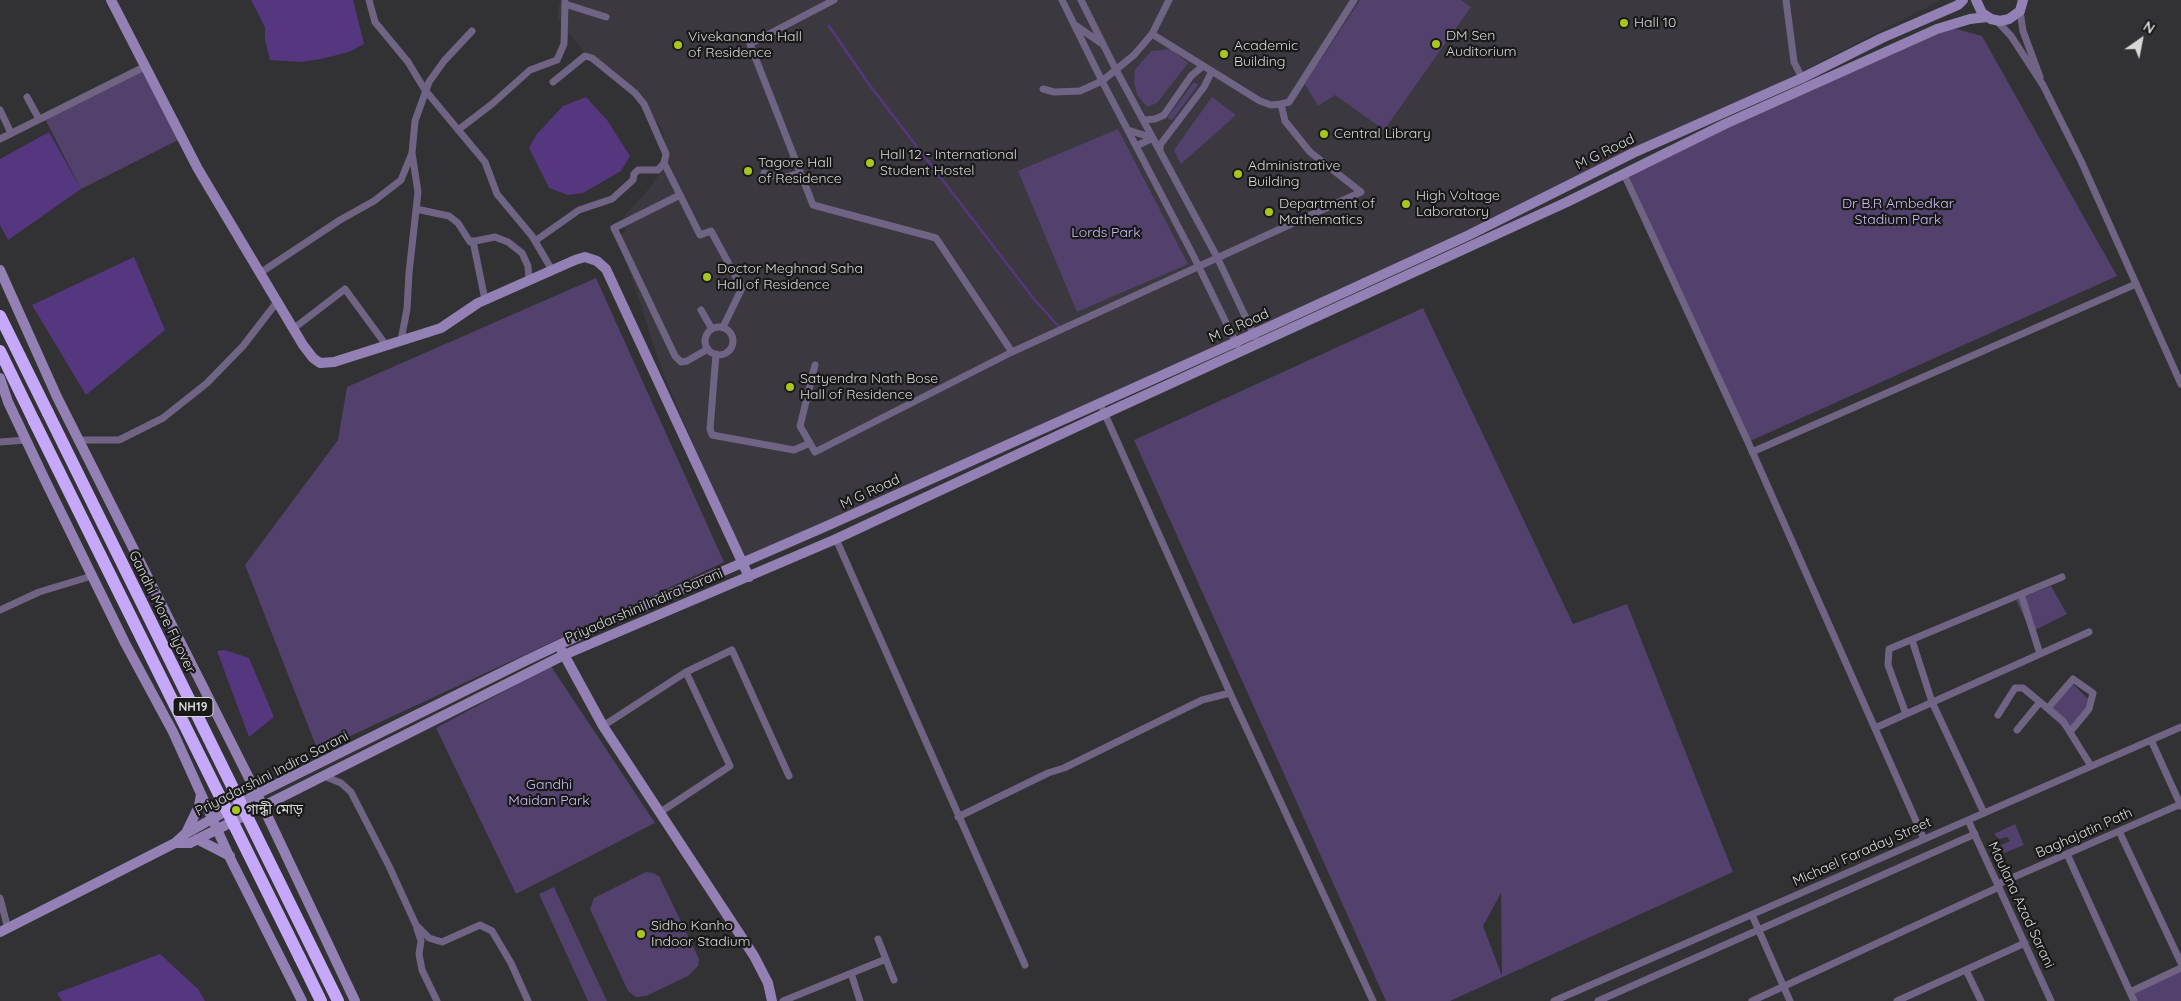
<!DOCTYPE html>
<html>
<head>
<meta charset="utf-8">
<style>
  body { margin:0 }
  #map { position:relative; width:2181px; height:1001px; overflow:hidden; background:#323133; font-family:Quicksand,sans-serif }
  canvas { display:block }
  .north { position:absolute; left:2116px; top:15px; width:50px; height:50px; -webkit-text-stroke:4px #19191a; paint-order:stroke; rotate:33deg; font-size:14px; font-weight:700; line-height:20px; text-align:center; color:#d7d7d8 }
  .north::after { content:''; display:block; margin:auto; width:18px; height:22px; background:#d7d7d8; clip-path:polygon(50% 0,100% 100%,50% 72%,0 100%) }
</style>
</head>
<body>
<div id="map">
<canvas width="2181" height="1001"></canvas>
<div class="north">N</div>
</div>
<script>
const ctx = document.querySelector('canvas').getContext('2d');
ctx.lineJoin = 'round';
function paint(path, color) { ctx.fillStyle = color; ctx.fill(path, 'evenodd'); }
const toPath = rows => new Path2D(rows.map(r => 'M' + r).join(''));
function trace(path, color, width, dash) { ctx.strokeStyle = color; ctx.lineWidth = width; ctx.lineCap = dash ? 'butt' : 'round'; ctx.setLineDash(dash || []); ctx.stroke(path); }
function write(font, color, halo, rows, align = 'center') {
  ctx.font = font + ' Quicksand,"Noto Sans Bengali",sans-serif'; ctx.lineWidth = 4.5; ctx.setLineDash([]); ctx.textBaseline = 'middle'; ctx.strokeStyle = halo; ctx.fillStyle = color; for (const [text, x, y, turn = 0] of rows) {
    ctx.save(); ctx.translate(x, y); ctx.rotate((+turn || 0) * Math.PI / 180); ctx.textAlign = isNaN(turn) ? turn : align; if (halo) ctx.strokeText(text, 0, 0); ctx.fillText(text, 0, 0); ctx.restore();
  }
}
paint(toPath([
  [560,0,1941,0,1535,208,745,563,664,376,619,240,625,230,623,218,651,186,667,162,663,132,641,99,587,56,557,18]
]), '#3b3840');
paint(toPath([
  [1360,0,1461,0,1471,7,1384,130,1335,95,1318,106,1305,84],
  [1946,26,1982,36,2117,276,1748,442,1628,173],
  [1171,49,1188,63,1157,103,1147,107,1137,95,1134,82,1135,70,1151,51],
  [144,67,182,138,81,189,44,117],
  [1194,82,1198,85,1173,119,1170,120,1168,117],
  [1212,97,1236,115,1181,164,1174,150],
  [1118,129,1188,264,1077,312,1018,171],
  [596,278,724,562,318,751,245,565,338,440,347,387],
  [1423,308,1573,624,1627,604,1733,872,1450,1001,1386,1001,1134,440],
  [1501,893,1502,976,1483,926],
  [2051,586,2067,614,2031,632,2016,600],
  [551,666,655,823,516,894,436,728],
  [2072,683,2093,704,2068,732,2047,713],
  [2015,824,2024,845,2004,853,2001,845,2010,841,2007,837,1999,839,1994,834],
  [646,872,653,873,659,876,699,959,698,966,688,976,646,996,636,997,628,991,590,909,594,898],
  [554,887,607,1001,588,1001,539,894],
  [2181,971,2181,1001,2134,1001,2130,992]
]), '#52416c');
paint(toPath([
  [251,0,353,0,364,44,349,52,321,59,301,62,270,60,265,40,265,27],
  [586,97,607,120,630,156,621,171,583,193,568,195,549,188,529,148,537,134,563,106],
  [49,132,81,189,8,240,0,225,0,159],
  [134,257,165,330,86,395,32,305],
  [225,650,249,658,274,717,249,737,217,651],
  [160,954,198,989,205,1001,62,1001,57,993]
]), '#55377f');
trace(toPath([
  [829,26,868,83,1034,299,1060,328]
]), '#55377f', 2.5);
trace(toPath([
  [369,0,375,22,408,62,425,90,485,162,497,194,532,236,552,270],
  [834,0,750,44,813,205,936,238,1012,352],
  [1062,0,1102,81,1194,257,1237,345],
  [1081,0,1115,68,1217,257,1255,337],
  [1786,0,1794,62,1802,78],
  [565,2,565,4,606,17],
  [2020,11,2023,31,2040,77],
  [1996,20,2011,36,2043,85,2081,161,2181,384],
  [1075,25,1101,43],
  [1152,34,1260,101,1271,105,1281,104,1289,102,1354,0],
  [1043,89,1054,92,1080,91,1102,81,1134,55,1152,34,1169,0],
  [27,97,39,119],
  [0,110,11,133],
  [1144,120,1155,119,1164,115,1191,76,1203,66],
  [458,130,492,104,530,70,557,60,564,44,565,4],
  [1128,130,1153,138],
  [0,139,144,67],
  [1136,146,1153,138],
  [1160,151,1160,145,1204,87,1212,71],
  [664,163,700,235,711,231,742,288,723,327],
  [764,173,782,178,800,173],
  [1624,174,1748,442,1924,839],
  [680,195,614,228,675,356,681,362,687,361,708,349],
  [416,209,449,216,458,223,470,242,495,237,508,242,522,253,528,266,529,280],
  [473,241,485,300],
  [535,241,579,210,612,199,633,180,634,174,638,170,658,170,664,163,666,154,644,104,635,93,592,58,585,56,553,82],
  [260,273,340,220,374,201,401,180,412,153,415,121,429,82,444,61,472,31],
  [701,310,712,329],
  '705 341a14 14 0 1 1 28 0a14 14 0 1 1-28 0Z',
  [293,329,345,289,386,345],
  [401,340,407,309,409,273,418,192,412,153],
  [716,354,710,429,712,435,794,450,810,443],
  [815,365,800,426,815,452,1012,352,1361,192,1310,152,1285,121,1281,104],
  [1103,410,1230,693,1373,1001],
  [78,440,119,440,163,418,207,383,243,346,277,302],
  [0,442,26,440],
  [1752,452,2136,284],
  [836,539,1025,965],
  [2021,594,2040,654],
  [0,610,39,592,92,576],
  [1912,640,1932,702,1984,813],
  [686,672,732,650,789,776],
  [2048,708,2073,679,2093,693,2089,709,2070,732],
  [1906,714,1888,665,1889,649,2062,577],
  [1998,715,2015,688,2023,688,2063,721,2091,766],
  [603,726,686,672,730,766,659,813],
  [1875,728,2089,632],
  [2017,730,2040,702],
  [2151,740,2181,806],
  [324,776,341,783,351,792,389,866,416,925,429,938,442,942,480,925,492,931,511,963,528,1001],
  [958,817,1048,773,1064,768,1202,700,1230,693],
  [1968,820,2051,1001],
  [2119,831,2181,963],
  [2067,854,2134,1001],
  [1998,884,2181,804],
  [0,898,8,929],
  [1752,915,1790,1001],
  [417,929,421,941,419,954,422,970,437,1001],
  [878,939,894,980],
  [1966,970,1981,1001],
  [851,973,860,1001],
  [2130,992,2181,968],
  [783,1001,886,959],
  [1554,1001,2181,727],
  [1598,1001,1975,834],
  [1752,1001,1999,887],
  [1897,1001,2025,943]
]), '#706485', 7);
trace(toPath([
  [111,0,198,169,303,345,313,358,320,363,334,362,441,328,478,303,575,260,585,257,597,261,606,269,749,577],
  [1976,0,1982,13,1991,19,2000,21,2009,19,2020,11,2023,0],
  [0,270,57,397,257,794,355,1001],
  [0,378,8,402,45,480,125,643,173,732,230,858,302,1001],
  [562,651,603,726,754,956,768,983,772,1001],
  [186,833,199,806,201,794],
  [197,839,230,856],
  [175,843,190,843,564,655,836,539,1104,414,1567,202,1725,124,1937,29,1970,19,1987,17],
  [0,932,175,843,185,834,257,794,527,660,620,616,829,525,1236,342,1469,235,1633,153,1802,78,1882,38,1958,5,1963,0]
]), '#9380b4', 10);
trace(toPath([
  [0,316,48,413],
  [0,351,34,421],
  [300,958,321,1001]
]), '#c6a8fa', 12);
trace(toPath([
  [48,413,338,1001],
  [34,421,300,958]
]), '#c6a8fa', 12);
for (const [x, y, r, color] of [
  [1624,23,5,"#a8c71d"],
  [1436,44,5,"#a8c71d"],
  [678,45,5,"#a8c71d"],
  [1224,54,5,"#a8c71d"],
  [1324,134,5,"#a8c71d"],
  [870,163,5,"#a8c71d"],
  [748,171,5,"#a8c71d"],
  [1238,174,5,"#a8c71d"],
  [1406,204,5,"#a8c71d"],
  [1269,212,5,"#a8c71d"],
  [707,277,5,"#a8c71d"],
  [790,387,5,"#a8c71d"],
  [236,810,5,"#a8c71d"],
  [641,934,5,"#a8c71d"]
]) { const dot = new Path2D(); dot.arc(x, y, r, 0, 2 * Math.PI); ctx.fillStyle = color; ctx.fill(dot); trace(dot, '#19191a', 2); }
for (const [x, y, w] of [
  [193,707,40]
]) { const box = new Path2D(); box.roundRect(x - w / 2, y - 9.5, w, 19, 4); ctx.fillStyle = '#19191a'; ctx.fill(box); trace(box, '#d7d7d8', 1); }
write('bold 12px', '#d7d7d8', null, [
  ["NH19",193,707]
]);
write('14px', '#d7d7d8', '#19191a', [
  ["Hall 10",1634,23],
  ["DM Sen",1446,36],
  ["Auditorium",1446,52],
  ["Vivekananda Hall",688,37],
  ["of Residence",688,53],
  ["Academic",1234,46],
  ["Building",1234,62],
  ["Central Library",1334,134],
  ["Hall 12 - International",880,155],
  ["Student Hostel",880,171],
  ["Tagore Hall",758,163],
  ["of Residence",758,179],
  ["Administrative",1248,166],
  ["Building",1248,182],
  ["High Voltage",1416,196],
  ["Laboratory",1416,212],
  ["Department of",1279,204],
  ["Mathematics",1279,220],
  ["Doctor Meghnad Saha",717,269],
  ["Hall of Residence",717,285],
  ["Satyendra Nath Bose",800,379],
  ["Hall of Residence",800,395],
  ["গান্ধী মোড়",246,810],
  ["Sidho Kanho",651,926],
  ["Indoor Stadium",651,942]
], 'left');
write('14px', '#d7d7d8', '#19191a', [
  ["M G Road",1605,152,-26],
  ["M G Road",1239,326,-24],
  ["M G Road",870,492,-25],
  ["Priyadarshini Indira Sarani",644,606,-23],
  ["Gandhi More Flyover",162,612,64],
  ["Priyadarshini Indira Sarani",272,774,-27],
  ["Baghajatin Path",2084,833,-24],
  ["Michael Faraday Street",1862,852,-24],
  ["Maulana Azad Sarani",2021,905,65]
]);
write('14px', '#cfb9f7', '#19191a', [
  ["Dr B.R Ambedkar",1898,204],
  ["Stadium Park",1898,220],
  ["Lords Park",1106,233],
  ["Gandhi",549,785],
  ["Maidan Park",549,801]
]);
</script>
</body>
</html>
